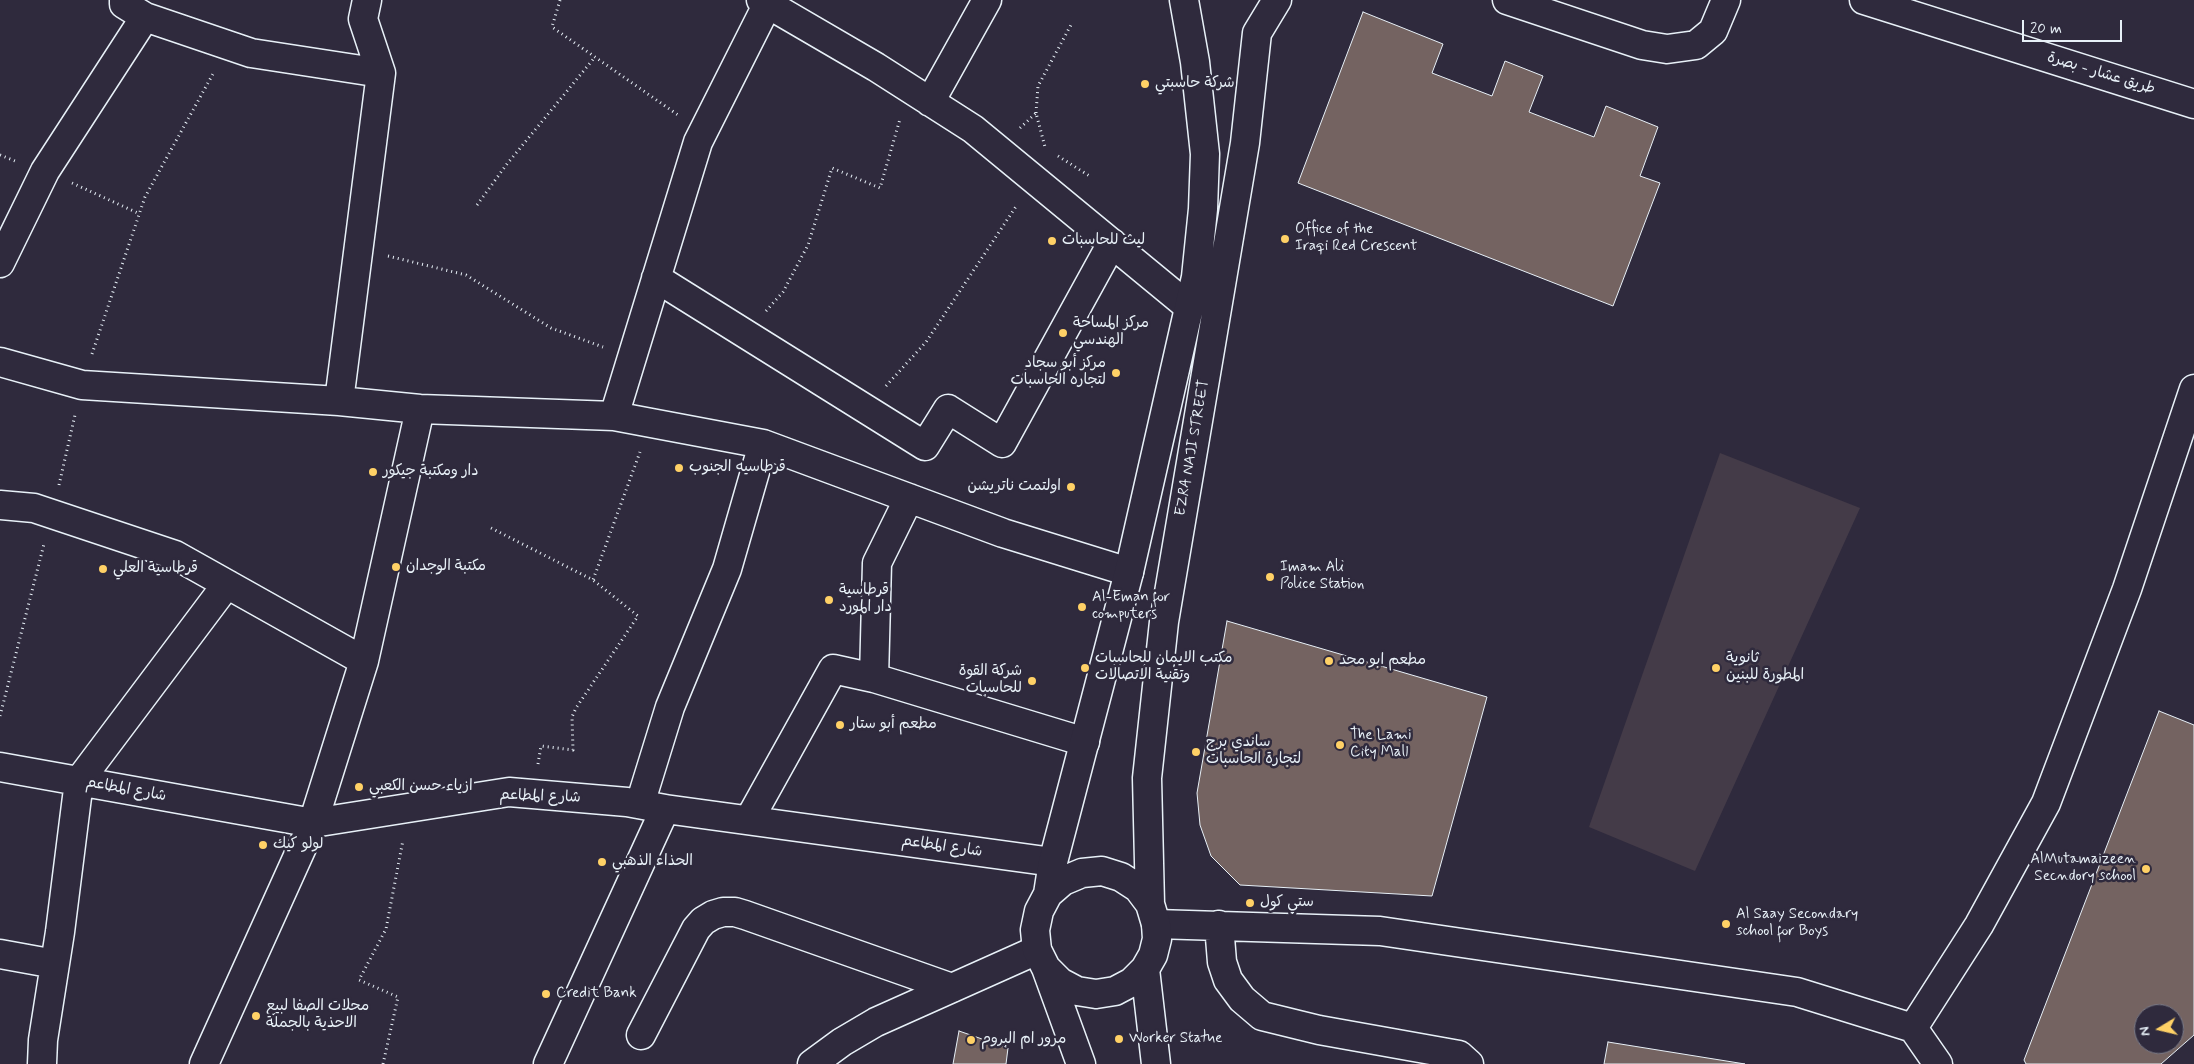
<!DOCTYPE html>
<html>
<head>
<meta charset="utf-8">
<style>
  body { margin:0 }
  #map { position:relative; width:2194px; height:1064px; overflow:hidden; background:#2f2a3d; font-family:Mynerve,sans-serif }
  canvas { display:block }
  .north { position:absolute; left:2134px; top:1004px; width:50px; height:50px; box-sizing:border-box; background:#2f2a3d; border:1px solid #797a88; border-radius:50%; rotate:261deg; font-size:14px; font-weight:700; line-height:20px; text-align:center; color:#e8f1f8 }
  .north::after { content:''; display:block; margin:auto; width:18px; height:22px; background:#ffd166; clip-path:polygon(50% 0,100% 100%,50% 72%,0 100%) }
  .scale { position:absolute; left:2022px; top:20px; width:100px; height:22px; box-sizing:border-box; border:2px solid #e8f1f8; border-top:0; padding-left:6px; font-size:15px; line-height:18px; white-space:nowrap; color:#e8f1f8; -webkit-text-stroke:4px #2f2a3d; paint-order:stroke }
</style>
</head>
<body>
<div id="map">
<canvas width="2194" height="1064"></canvas>
<div class="north">N</div>
<div class="scale">20 m</div>
</div>
<script>
const ctx = document.querySelector('canvas').getContext('2d');
ctx.lineJoin = 'round';
function paint(path, color) { ctx.fillStyle = color; ctx.fill(path, 'evenodd'); }
const toPath = rows => new Path2D(rows.map(r => 'M' + r).join(''));
function trace(path, color, width, dash) { ctx.strokeStyle = color; ctx.lineWidth = width; ctx.lineCap = dash ? 'butt' : 'round'; ctx.setLineDash(dash || []); ctx.stroke(path); }
function write(font, color, halo, rows, align = 'center') {
  ctx.font = font + ' Mynerve,"Playpen Sans Arabic",sans-serif'; ctx.lineWidth = 5; ctx.setLineDash([]); ctx.textBaseline = 'middle'; ctx.strokeStyle = halo; ctx.fillStyle = color; for (const [text, x, y, turn = 0] of rows) {
    ctx.save(); ctx.translate(x, y); ctx.rotate((+turn || 0) * Math.PI / 180); ctx.textAlign = isNaN(turn) ? turn : align; if (halo) ctx.strokeText(text, 0, 0); ctx.fillText(text, 0, 0); ctx.restore();
  }
}
paint(toPath([
  [1720,453,1860,508,1695,871,1589,827]
]), '#443b48');
const building = toPath([
  [1363,12,1443,44,1432,73,1492,96,1505,61,1543,76,1529,112,1594,137,1606,106,1658,127,1640,176,1660,183,1613,306,1298,183,1363,12],
  [1227,621,1487,697,1432,896,1240,885,1211,856,1200,825,1197,793,1227,621],
  [2159,711,2194,725,2194,1035,2161,1064,2026,1064,2024,1060,2159,711],
  [2144,1014,2174,1014,2174,1044,2144,1044,2144,1014],
  [959,1031,1008,1048,1006,1064,953,1064,959,1031],
  [1608,1042,1745,1064,1604,1064,1608,1042]
]);
paint(building, '#746361');
trace(building, '#e8f1f8', 1);
const minor = toPath([
  [761,0,876,67,973,129,1189,307],
  [1507,0,1642,45,1667,49,1696,45,1713,31,1726,0],
  [145,17,251,53,381,73],
  [930,102,987,0],
  [0,263,45,171,145,17,124,4,124,0],
  [656,278,925,446,948,409,1002,443,1112,243],
  [0,362,82,385,339,401,420,409,614,416,763,444,1003,533,1129,572],
  [339,401,381,73,363,19,367,0],
  [614,416,698,142,768,3],
  [0,505,34,508,175,555,364,661],
  [874,678,1085,742],
  [0,767,313,823,509,792,627,802,665,809,1053,862],
  [640,804,670,707,727,569,763,444],
  [749,820,833,669,874,678,877,563,909,498],
  [1156,924,1380,931,1797,992,1913,1028,1938,1064],
  [1219,925,1222,962,1228,980,1242,999,1262,1016,1319,1030,1459,1055,1469,1064],
  [0,954,55,964],
  [1913,1028,1979,925,2046,803,2127,589,2194,389],
  [641,1035,696,929,703,921,713,915,723,912,735,912,745,915,952,988],
  [42,1064,43,1040,60,932,79,781,227,584],
  [204,1064,313,823,364,661,420,409],
  [548,1064,665,809],
  [812,1064,842,1042,876,1022,1037,950]
]);
const major = toPath([
  [1864,0,2194,104],
  [1048,894,1053,862,1129,572,1196,277,1203,209,1205,154,1195,62,1184,0],
  [1150,904,1138,888,1121,877,1102,871,1082,873,1063,881,1048,894,1039,911,1035,930,1037,950,1046,968,1060,982,1077,991,1096,994,1115,991,1132,982,1145,969,1153,955,1157,939,1156,924,1150,904,1147,778,1164,622,1245,143,1257,33,1277,0],
  [1046,968,1081,1064],
  [1145,969,1156,1064]
]);
trace(minor, '#e8f1f8', 31);
trace(major, '#e8f1f8', 31);
trace(toPath([
  [560,0,552,27,678,115],
  [1036,113,1038,86,1072,23],
  [1020,128,1036,113,1045,147],
  [0,155,15,161],
  [1058,156,1091,177],
  [72,183,140,214],
  [477,205,507,164,595,57],
  [388,256,466,275,551,328,603,347],
  [766,311,783,292,808,245,832,168,880,188,900,119],
  [92,354,145,197,214,72],
  [886,386,926,342,1017,205],
  [59,485,75,415],
  [491,528,593,580,640,452],
  [0,716,44,544],
  [538,764,541,746,573,750,572,717,576,708,638,616,593,580],
  [383,1064,398,997,359,980,386,929,403,840]
]), '#e8f1f8', 3, [1, 4]);
trace(minor, '#2f2a3d', 28);
trace(major, '#2f2a3d', 28);
for (const [x, y, r, color] of [
  [1145,84,5,"#ffd166"],
  [1285,239,5,"#ffd166"],
  [1052,241,5,"#ffd166"],
  [1063,333,5,"#ffd166"],
  [1116,373,5,"#ffd166"],
  [679,468,5,"#ffd166"],
  [373,472,5,"#ffd166"],
  [1071,487,5,"#ffd166"],
  [396,567,5,"#ffd166"],
  [103,569,5,"#ffd166"],
  [1270,577,5,"#ffd166"],
  [829,600,5,"#ffd166"],
  [1082,607,5,"#ffd166"],
  [1329,661,5,"#ffd166"],
  [1085,668,5,"#ffd166"],
  [1716,668,5,"#ffd166"],
  [1032,681,5,"#ffd166"],
  [840,725,5,"#ffd166"],
  [1340,745,5,"#ffd166"],
  [1196,752,5,"#ffd166"],
  [359,787,5,"#ffd166"],
  [263,845,5,"#ffd166"],
  [602,862,5,"#ffd166"],
  [2146,869,5,"#ffd166"],
  [1250,903,5,"#ffd166"],
  [1726,924,5,"#ffd166"],
  [546,994,5,"#ffd166"],
  [256,1016,5,"#ffd166"],
  [1119,1039,5,"#ffd166"],
  [971,1040,5,"#ffd166"]
]) { const dot = new Path2D(); dot.arc(x, y, r, 0, 2 * Math.PI); ctx.fillStyle = color; ctx.fill(dot); trace(dot, '#2f2a3d', 2); }
write('15px', '#e8f1f8', '#2f2a3d', [
  ["طريق عشار - بصرة",2101,74,17],
  ["EZRA NAJI STREET",1193,448,-80],
  ["شارع المطاعم",126,790,10],
  ["شارع المطاعم",540,797,2],
  ["شارع المطاعم",942,847,8]
]);
write('15px', '#e8f1f8', '#2f2a3d', [
  ["شركة حاسبتي",1155,84],
  ["Office of the",1295,230],
  ["Iraqi Red Crescent",1295,247],
  ["ليث للحاسبات",1062,241],
  ["مركز المساحة",1073,324],
  ["الهندسي",1073,341],
  ["مركز أبو سجاد",1106,364,"right"],
  ["لتجاره الحاسبات",1106,381,"right"],
  ["قرطاسيه الجنوب",689,468],
  ["دار ومكتبة جيكور",383,472],
  ["اولتمت ناتريشن",1061,487,"right"],
  ["مكتبة الوجدان",406,567],
  ["Imam Ali",1280,568],
  ["Police Station",1280,585],
  ["قرطاسية العلي",113,569],
  ["قرطاسية",839,591],
  ["دار المورد",839,608],
  ["Al-Eman for",1092,598],
  ["computers",1092,615],
  ["مكتب الايمان للحاسبات",1095,659],
  ["وتقنية الاتصالات",1095,676],
  ["ثانوية",1726,659],
  ["المطورة للبنين",1726,676],
  ["مطعم ابو محد",1339,661],
  ["شركة القوة",1022,672,"right"],
  ["للحاسبات",1022,689,"right"],
  ["مطعم أبو ستار",850,725],
  ["The Lami",1350,736],
  ["City Mall",1350,753],
  ["ساندي برج",1206,743],
  ["لتجارة الحاسبات",1206,760],
  ["ازياء حسن الكعبي",369,787],
  ["لولو كيك",273,845],
  ["AlMutamaizeen",2136,860,"right"],
  ["Secndory school",2136,877,"right"],
  ["الحذاء الذهبي",612,862],
  ["ستي كول",1260,903],
  ["Al Saay Secondary",1736,915],
  ["school for Boys",1736,932],
  ["Credit Bank",556,994],
  ["محلات الصفا لبيع",266,1007],
  ["الاحذية بالجملة",266,1024],
  ["Worker Statue",1129,1039],
  ["مرور ام البروم",981,1040]
], 'left');
</script>
</body>
</html>
